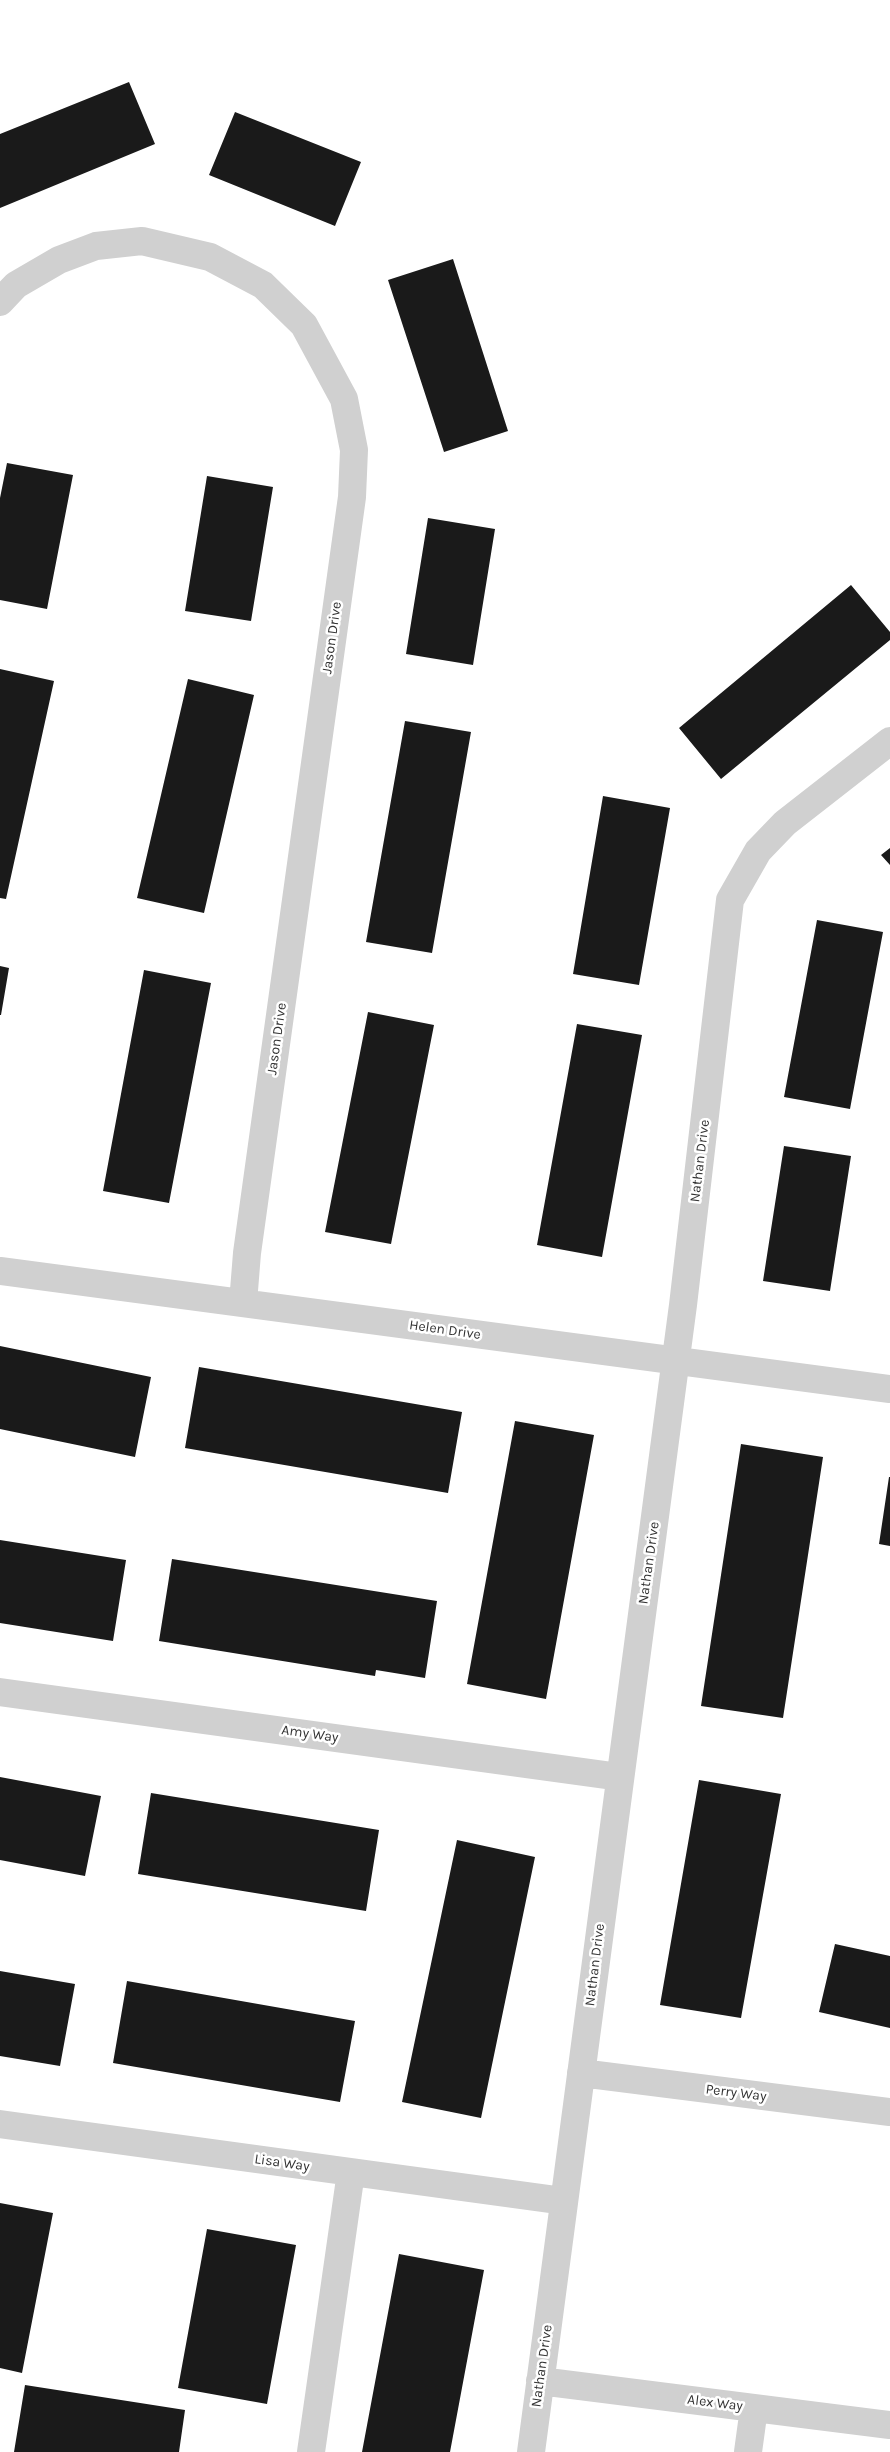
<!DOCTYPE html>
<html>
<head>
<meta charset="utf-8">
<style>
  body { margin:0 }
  canvas { display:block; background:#fff }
</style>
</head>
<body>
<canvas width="890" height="2452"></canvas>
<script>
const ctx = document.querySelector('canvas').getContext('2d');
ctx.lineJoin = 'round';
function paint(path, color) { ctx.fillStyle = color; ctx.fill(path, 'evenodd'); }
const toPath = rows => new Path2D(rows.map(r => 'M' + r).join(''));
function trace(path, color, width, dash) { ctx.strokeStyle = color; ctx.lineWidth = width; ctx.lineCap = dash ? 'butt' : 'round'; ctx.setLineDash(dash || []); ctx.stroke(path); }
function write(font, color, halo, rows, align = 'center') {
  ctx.font = font + ' Karla,sans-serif'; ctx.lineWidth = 5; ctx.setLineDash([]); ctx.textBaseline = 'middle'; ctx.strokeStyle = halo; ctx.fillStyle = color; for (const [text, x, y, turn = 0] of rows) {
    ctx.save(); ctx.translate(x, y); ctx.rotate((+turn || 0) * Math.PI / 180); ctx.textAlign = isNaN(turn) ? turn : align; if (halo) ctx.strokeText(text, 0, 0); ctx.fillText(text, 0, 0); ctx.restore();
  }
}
paint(toPath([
  [129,82,155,144,0,208,0,134],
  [235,112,361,162,335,226,209,175],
  [453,259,508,431,444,452,388,280],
  [7,463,73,475,47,609,0,600,0,498],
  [207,476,273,487,251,621,185,611],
  [428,518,495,529,473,665,406,654],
  [851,585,890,632,890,640,721,779,679,728],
  [0,669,54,681,6,899,0,898],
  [188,679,254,695,204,913,137,898],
  [405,721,471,732,432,953,366,942],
  [603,796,670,808,639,985,573,974],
  [890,848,890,865,881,855],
  [817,920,883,932,850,1109,784,1097],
  [0,966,9,968,1,1015,0,1015],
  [144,970,211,983,169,1203,103,1191],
  [368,1012,434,1025,391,1244,325,1232],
  [577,1024,642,1035,602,1257,537,1245],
  [784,1146,851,1156,830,1291,763,1281],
  [0,1346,151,1377,135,1457,0,1429],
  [199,1367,462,1412,448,1493,185,1448],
  [515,1421,594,1435,546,1699,467,1684],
  [741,1444,823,1457,783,1718,701,1706],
  [889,1477,890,1477,890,1546,879,1544],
  [0,1540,126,1560,113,1641,0,1623],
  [172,1559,437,1601,425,1678,376,1670,375,1676,159,1641],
  [0,1777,101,1796,85,1876,0,1860],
  [699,1780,781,1794,741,2018,660,2005],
  [151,1793,379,1830,366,1911,138,1874],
  [457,1840,535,1857,481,2118,402,2102],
  [835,1944,890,1956,890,2028,819,2012],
  [0,1971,75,1984,60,2066,0,2056],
  [127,1981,355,2021,340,2102,113,2063],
  [0,2203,53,2213,22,2373,0,2368],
  [207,2229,296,2245,267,2404,178,2388],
  [399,2254,484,2270,450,2452,362,2452],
  [25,2385,185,2410,179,2452,14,2452]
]), '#1a1a1a');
trace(toPath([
  [0,302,16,285,59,260,96,246,142,241,210,257,263,285,304,325,344,399,354,450,352,497,247,1253,243,1303],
  [0,1271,890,1389],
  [0,1692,620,1777],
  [581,2073,890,2112],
  [0,2124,564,2201],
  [540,2381,890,2425],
  [311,2452,351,2172],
  [531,2452,683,1305,730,900,758,851,785,823,890,741],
  [748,2452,754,2408]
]), '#d0d0d0', 28);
write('14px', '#333', '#fff', [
  ["Jason Drive",332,638,-82],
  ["Jason Drive",277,1039,-82],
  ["Nathan Drive",700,1161,-83],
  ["Helen Drive",445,1330,8],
  ["Nathan Drive",649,1563,-82],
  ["Amy Way",310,1734,8],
  ["Nathan Drive",595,1965,-83],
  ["Perry Way",736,2093,7],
  ["Lisa Way",282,2163,8],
  ["Nathan Drive",542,2366,-82],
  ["Alex Way",715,2403,7]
]);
</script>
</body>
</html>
